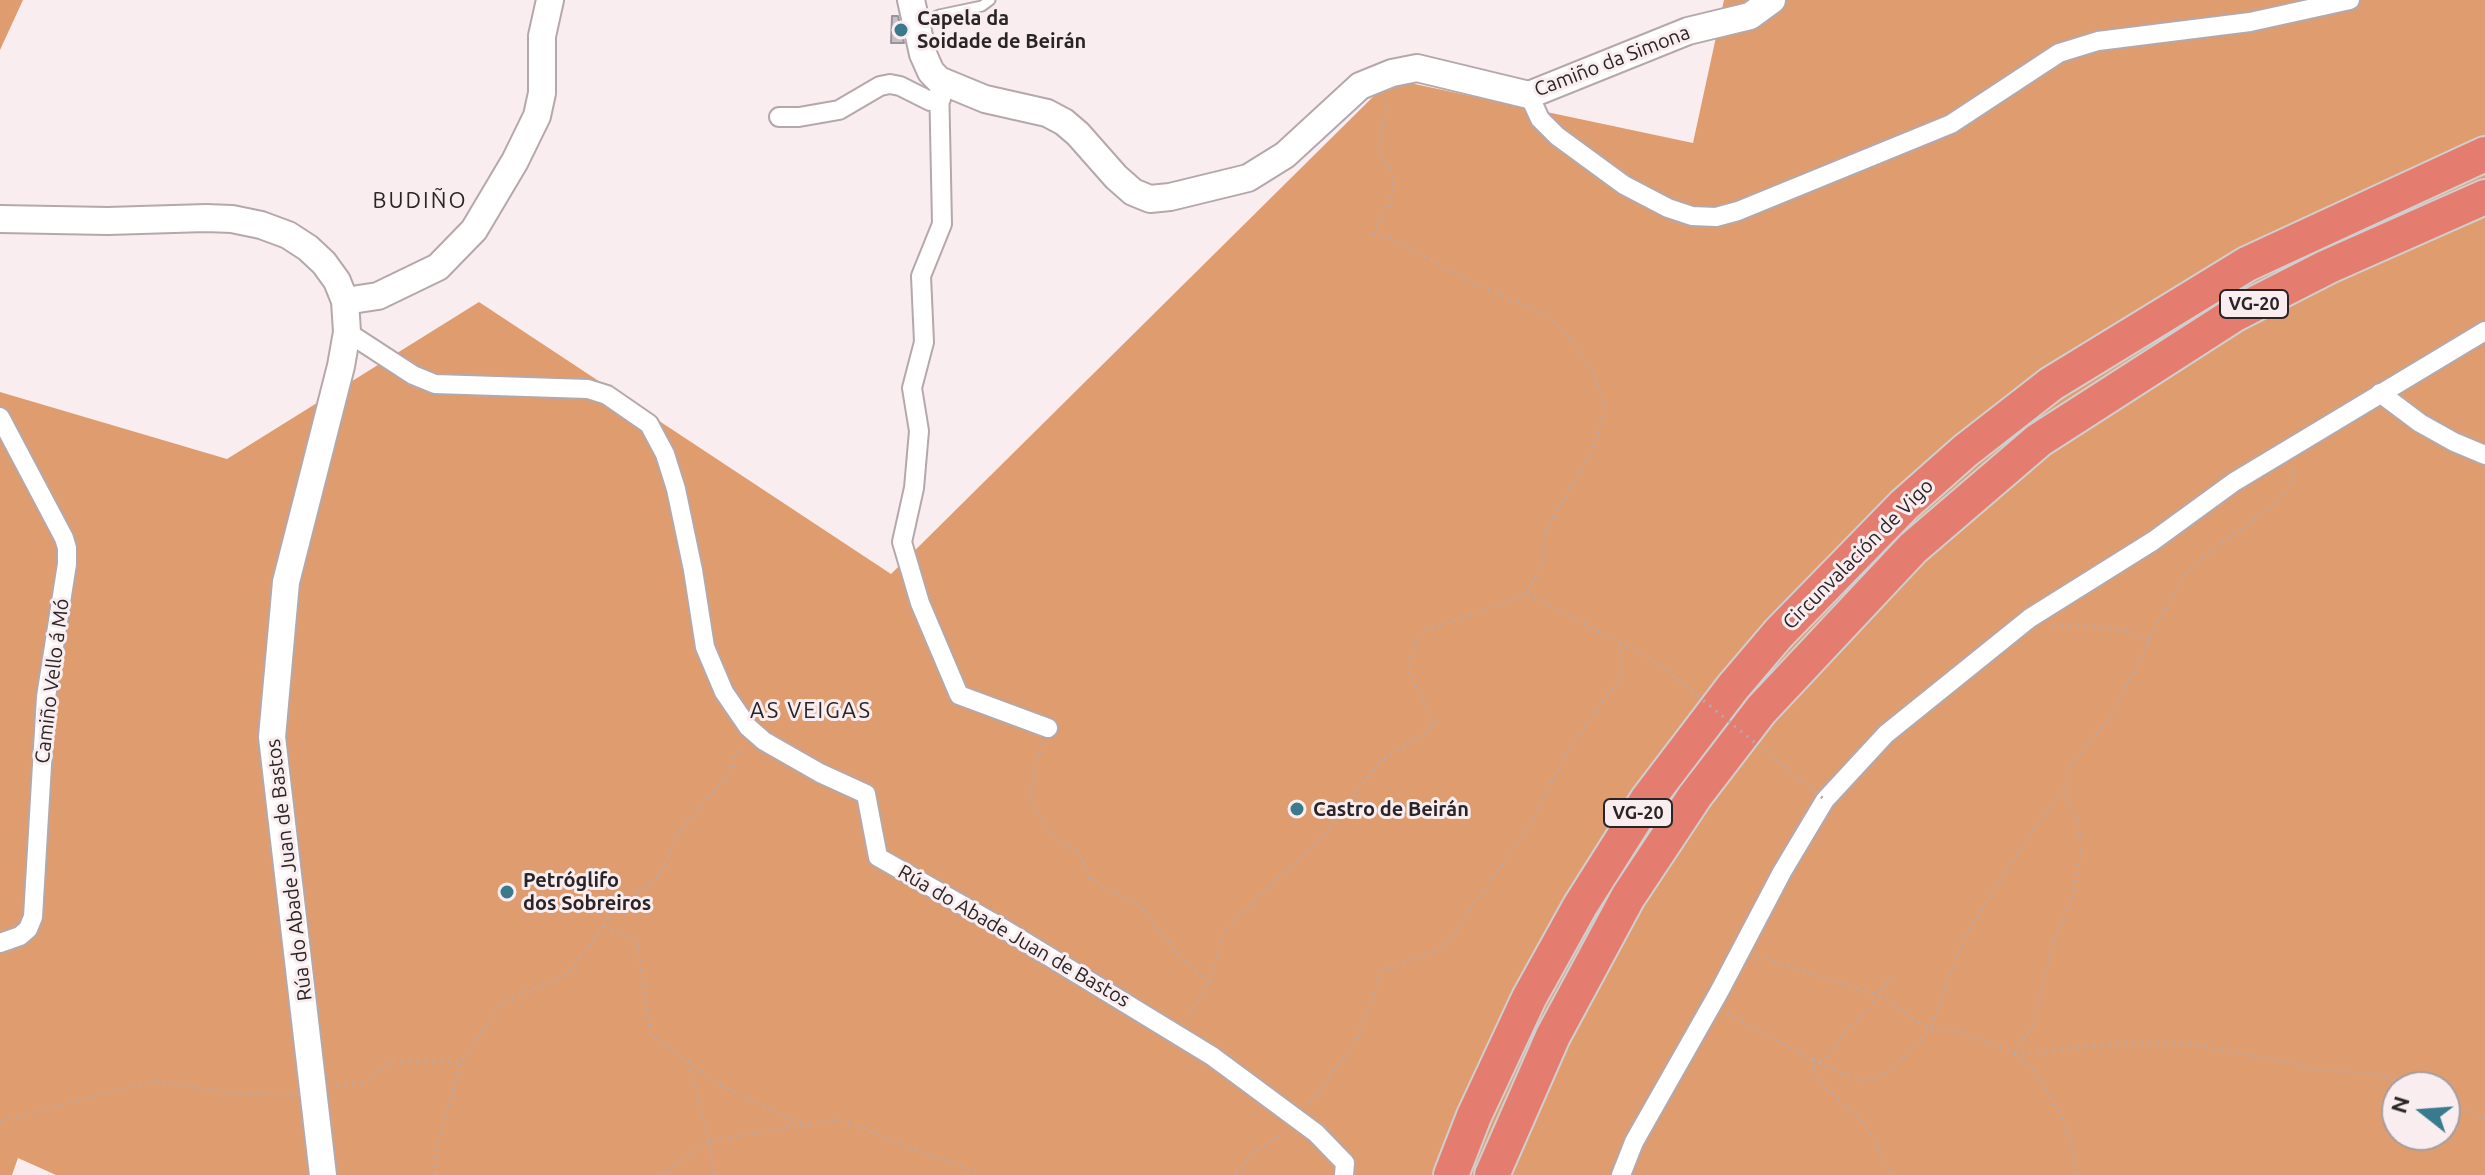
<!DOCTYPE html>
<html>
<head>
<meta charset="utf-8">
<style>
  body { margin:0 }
  #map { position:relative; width:2485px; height:1175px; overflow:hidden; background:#faedf0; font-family:Ubuntu,sans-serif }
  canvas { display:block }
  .north { position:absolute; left:2381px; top:1071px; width:80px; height:80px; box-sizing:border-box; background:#faedf0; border:2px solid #a69d9f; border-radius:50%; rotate:287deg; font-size:22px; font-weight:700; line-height:32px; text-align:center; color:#292426 }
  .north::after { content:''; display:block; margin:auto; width:28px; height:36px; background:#3a7a8d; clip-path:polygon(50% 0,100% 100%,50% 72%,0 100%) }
</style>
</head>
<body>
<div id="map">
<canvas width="2485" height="1175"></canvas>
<div class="north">N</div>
</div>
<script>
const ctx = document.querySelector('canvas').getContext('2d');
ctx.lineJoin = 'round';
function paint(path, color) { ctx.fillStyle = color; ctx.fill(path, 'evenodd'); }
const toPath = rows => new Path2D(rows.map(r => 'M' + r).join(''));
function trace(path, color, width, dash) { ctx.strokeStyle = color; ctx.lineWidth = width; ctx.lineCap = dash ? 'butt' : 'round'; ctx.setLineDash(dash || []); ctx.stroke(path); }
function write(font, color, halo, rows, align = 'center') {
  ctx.font = font + ' Ubuntu,sans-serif'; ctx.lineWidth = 6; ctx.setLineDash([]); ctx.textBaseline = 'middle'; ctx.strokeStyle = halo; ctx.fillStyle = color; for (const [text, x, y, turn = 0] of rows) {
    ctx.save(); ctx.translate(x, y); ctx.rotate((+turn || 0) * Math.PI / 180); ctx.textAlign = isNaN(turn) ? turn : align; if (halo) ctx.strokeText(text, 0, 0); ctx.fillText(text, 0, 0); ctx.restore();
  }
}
paint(toPath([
  [0,0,23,0,0,50],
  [1724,0,2485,0,2485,1175,56,1175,18,1158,12,1175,0,1175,0,392,227,459,479,302,891,574,1391,79,1693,143],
  [2397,1087,2445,1087,2445,1135,2397,1135]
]), '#df9d6f');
const building = toPath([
  [892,16,898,16,904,43,891,43,892,16]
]);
paint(building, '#c8bec6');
trace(building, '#9b929a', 2);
const lane = toPath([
  [920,24,939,15,982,6,990,0]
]);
const street = toPath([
  [939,80,942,224,921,276,924,342,912,388,919,431,914,488,902,542,920,603,959,695,1048,728],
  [1529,95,1540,119,1557,136,1624,185,1668,208,1692,216,1716,217,1738,211,1951,124,2059,53,2098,41,2250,22,2350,0],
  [779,117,799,117,839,110,880,86,890,84,900,86,930,101,941,99],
  [347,332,413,375,435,384,588,389,607,395,649,424,665,454,676,489,693,570,705,647,724,692,748,727,764,741,820,773,866,794,878,857,999,926,1212,1056,1316,1133,1345,1163,1344,1175],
  [2380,393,2420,423,2454,442,2485,455],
  [0,417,64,538,67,548,67,564,46,697,33,917,28,929,20,936,0,943],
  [1621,1175,1634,1142,1719,992,1782,872,1825,800,1886,734,2030,618,2153,541,2234,482,2485,331]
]);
const secondary = toPath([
  [911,0,923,54,931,72,939,80,985,99,1047,113,1064,122,1078,134,1116,177,1133,192,1150,199,1170,197,1248,178,1285,155,1360,86,1392,73,1417,68,1529,95,1688,31,1750,16,1772,0],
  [0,219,108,221,206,218,232,219,261,225,288,235,308,248,324,263,337,281,345,301,347,332,341,366,286,582,272,737,323,1175],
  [345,301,378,296,438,267,474,230,515,161,537,116,542,93,542,36,550,0]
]);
const highway = toPath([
  [1451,1175,1474,1116,1529,998,1580,906,1647,800,1733,687,1779,633,1904,505,1965,451,2051,384,2247,264,2485,154],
  [1492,1175,1553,1036,1628,897,1695,796,1761,710,1913,548,2039,440,2235,314,2327,267,2485,197]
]);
trace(lane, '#b5a8ab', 13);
trace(street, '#b5a8ab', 22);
trace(secondary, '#b5a8ab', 30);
trace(highway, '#d0cfcf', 38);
trace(toPath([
  [1527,593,1620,643],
  [2053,625,2085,625,2125,631,2150,640],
  [1042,744,1034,769,1030,802,1058,843,1079,851,1090,880,1138,904,1182,959,1210,982,1187,1021],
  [604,926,637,941,651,1035,721,1086,807,1126],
  [1757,956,1889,999,1908,1016,1930,1029,1964,938,2029,835,2062,790],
  [1210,982,1224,930,1323,836,1378,764,1435,724,1407,669,1419,632,1480,612,1527,593,1544,558,1544,533,1592,451,1605,408,1595,376,1568,335,1537,310,1479,286,1390,238,1373,234,1391,200,1394,177,1378,150,1387,107,1383,98],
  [1727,1013,1819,1063,1863,1081,1877,1078,1894,1067,1930,1029,1960,1032,2014,1053,2035,1071,2059,1113,2071,1140,2076,1175],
  [2014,1053,2032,1027,2054,940,2071,901,2081,855,2079,827,2064,792,2068,773,2073,761,2111,716,2179,582,2200,559,2269,509,2286,492,2293,478,2293,469],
  [2014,1053,2047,1052,2118,1043,2186,1043,2294,1063,2315,1070,2369,1073,2420,1087],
  [1814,1060,1813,1067,1818,1080,1862,1121,1872,1136,1886,1167,1892,1175],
  [688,1062,709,1141,714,1175],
  [1820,1062,1832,1053,1844,1032,1880,996,1883,986,1891,979,1900,978],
  [336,1085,364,1083,388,1062,461,1062,503,1002,570,973,612,913,660,875,679,832,727,776,741,745],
  [2445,1098,2485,1121],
  [1310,1104,1357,1039,1382,970,1444,948,1530,824,1566,754,1621,675,1620,643,1660,665],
  [0,1121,153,1081,232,1093,292,1095],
  [435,1175,436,1151,461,1062],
  [661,1175,709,1141,838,1119,981,1175],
  [1236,1175,1250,1156,1283,1132]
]), '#b4aaad', 3, [2, 6]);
trace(lane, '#fff', 9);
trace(street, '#fff', 18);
trace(secondary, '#fff', 26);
trace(highway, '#e47c70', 34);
trace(toPath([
  [1660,665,1825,800]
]), '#b4aaad', 3, [2, 6]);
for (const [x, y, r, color] of [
  [901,30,8,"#3a7a8d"],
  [1297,809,8,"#3a7a8d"],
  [507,892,8,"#3a7a8d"]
]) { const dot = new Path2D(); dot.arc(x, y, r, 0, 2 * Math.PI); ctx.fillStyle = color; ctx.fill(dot); trace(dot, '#faedf0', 3); }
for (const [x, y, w] of [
  [2254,304,68],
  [1638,813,68]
]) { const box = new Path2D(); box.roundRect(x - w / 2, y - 14, w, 28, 6); ctx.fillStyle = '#faedf0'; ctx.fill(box); trace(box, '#292426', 2); }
write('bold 18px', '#292426', null, [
  ["VG-20",2254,304],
  ["VG-20",1638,813]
]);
write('bold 20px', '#292426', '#faedf0', [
  ["Capela da",917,18],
  ["Soidade de Beirán",917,41],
  ["Castro de Beirán",1313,809],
  ["Petróglifo",523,880],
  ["dos Sobreiros",523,903]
], 'left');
write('20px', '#292426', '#faedf0', [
  ["Camiño da Simona",1612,61,-21],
  ["Circunvalación de Vigo",1858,554,-45],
  ["Camiño Vello á Mó",52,681,-83],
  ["Rúa do Abade Juan de Bastos",289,870,-97],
  ["Rúa do Abade Juan de Bastos",1014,936,30]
]);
ctx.letterSpacing = '2px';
write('22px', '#292426', '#faedf0', [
  ["BUDIÑO",420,201],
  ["AS VEIGAS",811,711]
]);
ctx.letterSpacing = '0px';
</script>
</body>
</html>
